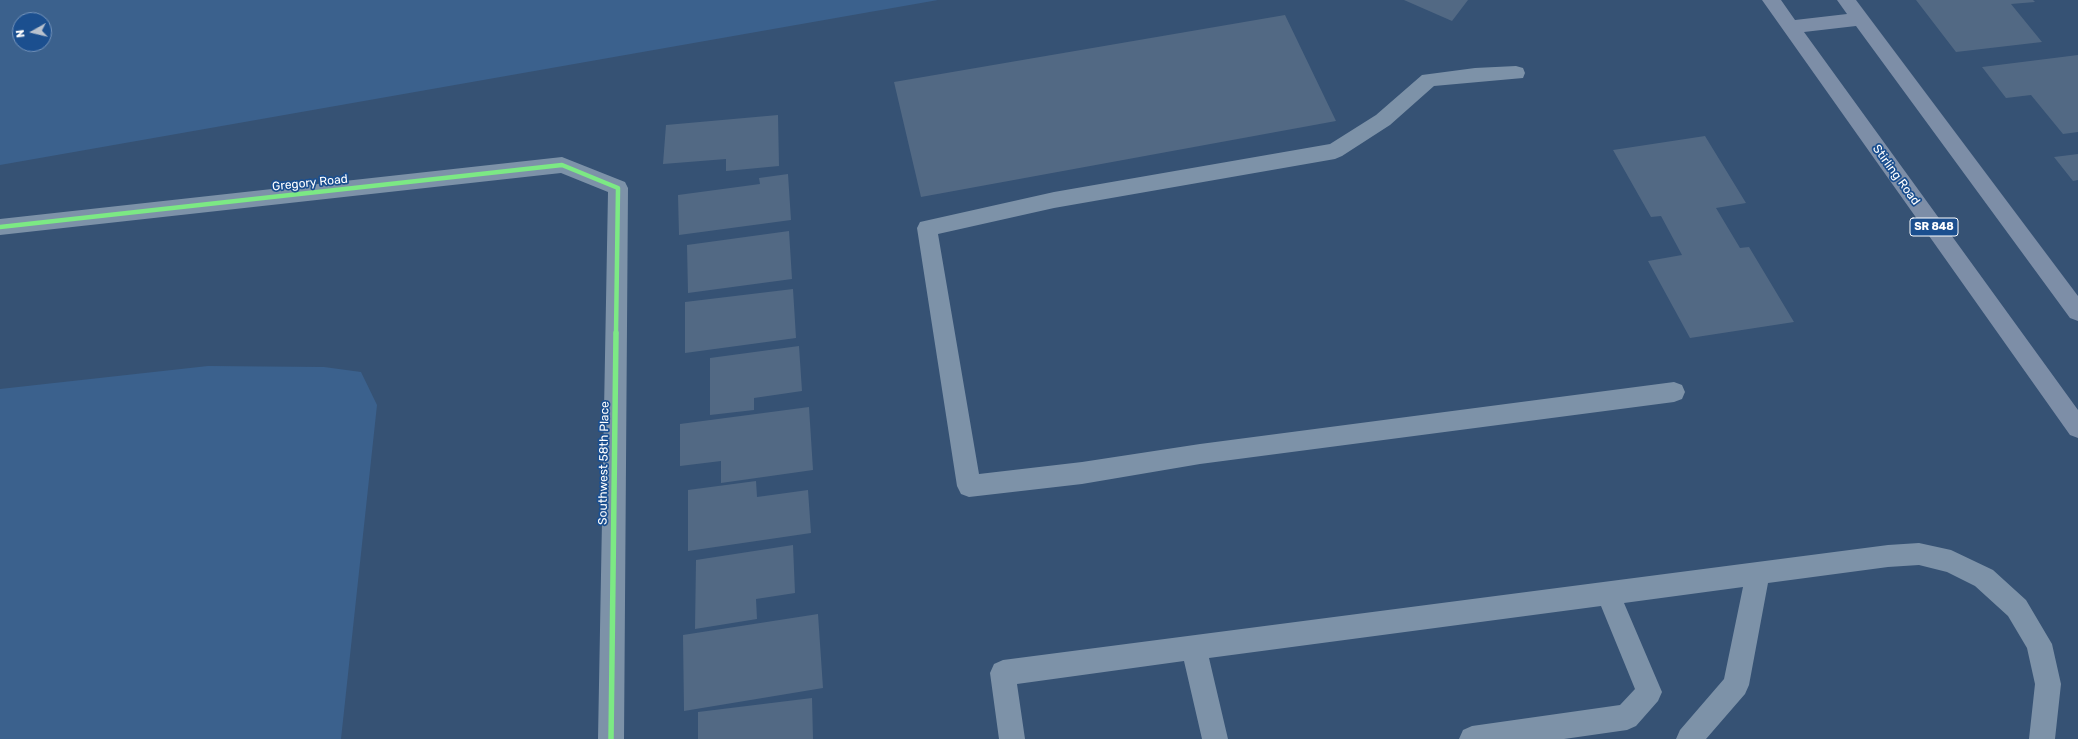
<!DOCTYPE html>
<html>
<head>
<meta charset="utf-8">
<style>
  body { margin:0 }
  #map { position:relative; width:2078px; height:739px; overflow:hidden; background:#365274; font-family:Rubik,sans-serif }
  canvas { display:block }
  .north { position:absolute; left:12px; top:12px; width:40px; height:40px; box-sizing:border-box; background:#1b4f8f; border:1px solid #7695bc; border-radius:50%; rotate:262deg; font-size:11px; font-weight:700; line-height:16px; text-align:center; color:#fff }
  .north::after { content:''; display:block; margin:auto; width:14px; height:18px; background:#b9c2ce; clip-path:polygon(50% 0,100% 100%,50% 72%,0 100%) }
</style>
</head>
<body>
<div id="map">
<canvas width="2078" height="739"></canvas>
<div class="north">N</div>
</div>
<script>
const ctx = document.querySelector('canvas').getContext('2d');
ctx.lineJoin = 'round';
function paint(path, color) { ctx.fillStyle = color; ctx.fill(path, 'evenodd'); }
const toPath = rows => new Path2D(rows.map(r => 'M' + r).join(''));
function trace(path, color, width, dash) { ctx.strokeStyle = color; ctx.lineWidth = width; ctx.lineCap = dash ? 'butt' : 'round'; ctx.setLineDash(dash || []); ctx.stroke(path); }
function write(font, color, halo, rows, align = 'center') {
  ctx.font = font + ' Rubik,sans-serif'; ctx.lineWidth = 3.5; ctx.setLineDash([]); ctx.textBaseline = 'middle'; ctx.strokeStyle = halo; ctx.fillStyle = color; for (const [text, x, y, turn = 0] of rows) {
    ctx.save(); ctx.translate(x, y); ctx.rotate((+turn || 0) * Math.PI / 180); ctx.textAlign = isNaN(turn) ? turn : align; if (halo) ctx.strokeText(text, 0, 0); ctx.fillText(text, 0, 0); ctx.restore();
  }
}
paint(toPath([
  [0,0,938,0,0,165],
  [20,20,44,20,44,44,20,44],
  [208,366,324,367,361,372,377,405,341,739,0,739,0,389]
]), '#3b618d');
paint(toPath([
  [1404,0,1468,0,1452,21],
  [1916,0,2033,0,2035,2,2011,4,2042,42,1956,52],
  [1285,15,1336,121,921,197,894,82],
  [2078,55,2078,132,2063,134,2031,95,2006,98,1982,67],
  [778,115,779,166,726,171,726,159,663,164,666,125],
  [1705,136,1746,203,1716,208,1740,248,1749,247,1794,322,1690,338,1648,261,1682,255,1661,216,1651,217,1613,150],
  [2078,154,2078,180,2073,181,2054,157],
  [788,174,791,220,679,235,678,195,760,184,759,178],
  [789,231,792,279,688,293,687,245],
  [793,289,796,338,685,353,685,302],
  [799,346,802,391,754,398,754,410,710,415,710,358],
  [809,407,813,470,721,483,721,461,680,466,680,424],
  [756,481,757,497,808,490,811,533,688,551,688,490],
  [793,545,795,593,756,599,757,619,695,629,696,560],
  [818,614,823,688,684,711,683,635],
  [812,698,813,739,698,739,698,712]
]), '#526984');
paint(toPath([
  [1516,66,1523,68,1525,73,1523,78,1434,86,1390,125,1342,156,1335,159,1054,208,938,234,979,474,1082,462,1200,444,1674,382,1682,385,1685,392,1682,399,1674,402,1200,464,1082,484,969,497,961,494,957,486,917,228,920,222,1054,192,1330,144,1376,115,1422,75,1475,68,1516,66],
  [562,157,625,182,628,188,624,739,598,739,608,192,561,173,0,235,0,219,562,157],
  [1919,543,1951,550,1993,570,2026,600,2052,644,2061,684,2055,739,2029,739,2035,684,2027,648,2008,616,1975,586,1947,572,1919,565,1888,567,1768,583,1749,685,1745,694,1706,739,1676,739,1680,730,1724,679,1743,587,1624,603,1662,692,1658,701,1636,726,1627,730,1564,739,1459,739,1463,730,1472,726,1620,705,1635,689,1601,606,1209,658,1228,739,1202,739,1184,661,1017,684,1025,739,999,739,990,673,994,664,1003,660,1888,545,1919,543]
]), '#7d92a8');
paint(toPath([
  [1762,0,1781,0,1795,20,1847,14,1837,0,1856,0,2078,296,2078,321,2070,318,1856,26,1804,32,2078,410,2078,438,2070,435,1762,0]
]), '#7d8ea7');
trace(toPath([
  [0,227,562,165,618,188,616,334]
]), '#7ce984', 4.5);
trace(toPath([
  [611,739,616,333]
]), '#7ce984', 5.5);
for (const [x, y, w] of [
  [1934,227,48]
]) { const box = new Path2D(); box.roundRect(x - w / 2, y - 9, w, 18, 3); ctx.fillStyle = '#1b4f8f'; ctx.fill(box); trace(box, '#fff', 1); }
write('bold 11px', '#fff', null, [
  ["SR 848",1934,227]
]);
write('12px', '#fff', '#1b4f8f', [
  ["Stirling Road",1896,175,54],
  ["Gregory Road",310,183,-6],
  ["Southwest 58th Place",604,463,-89]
]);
</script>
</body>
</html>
